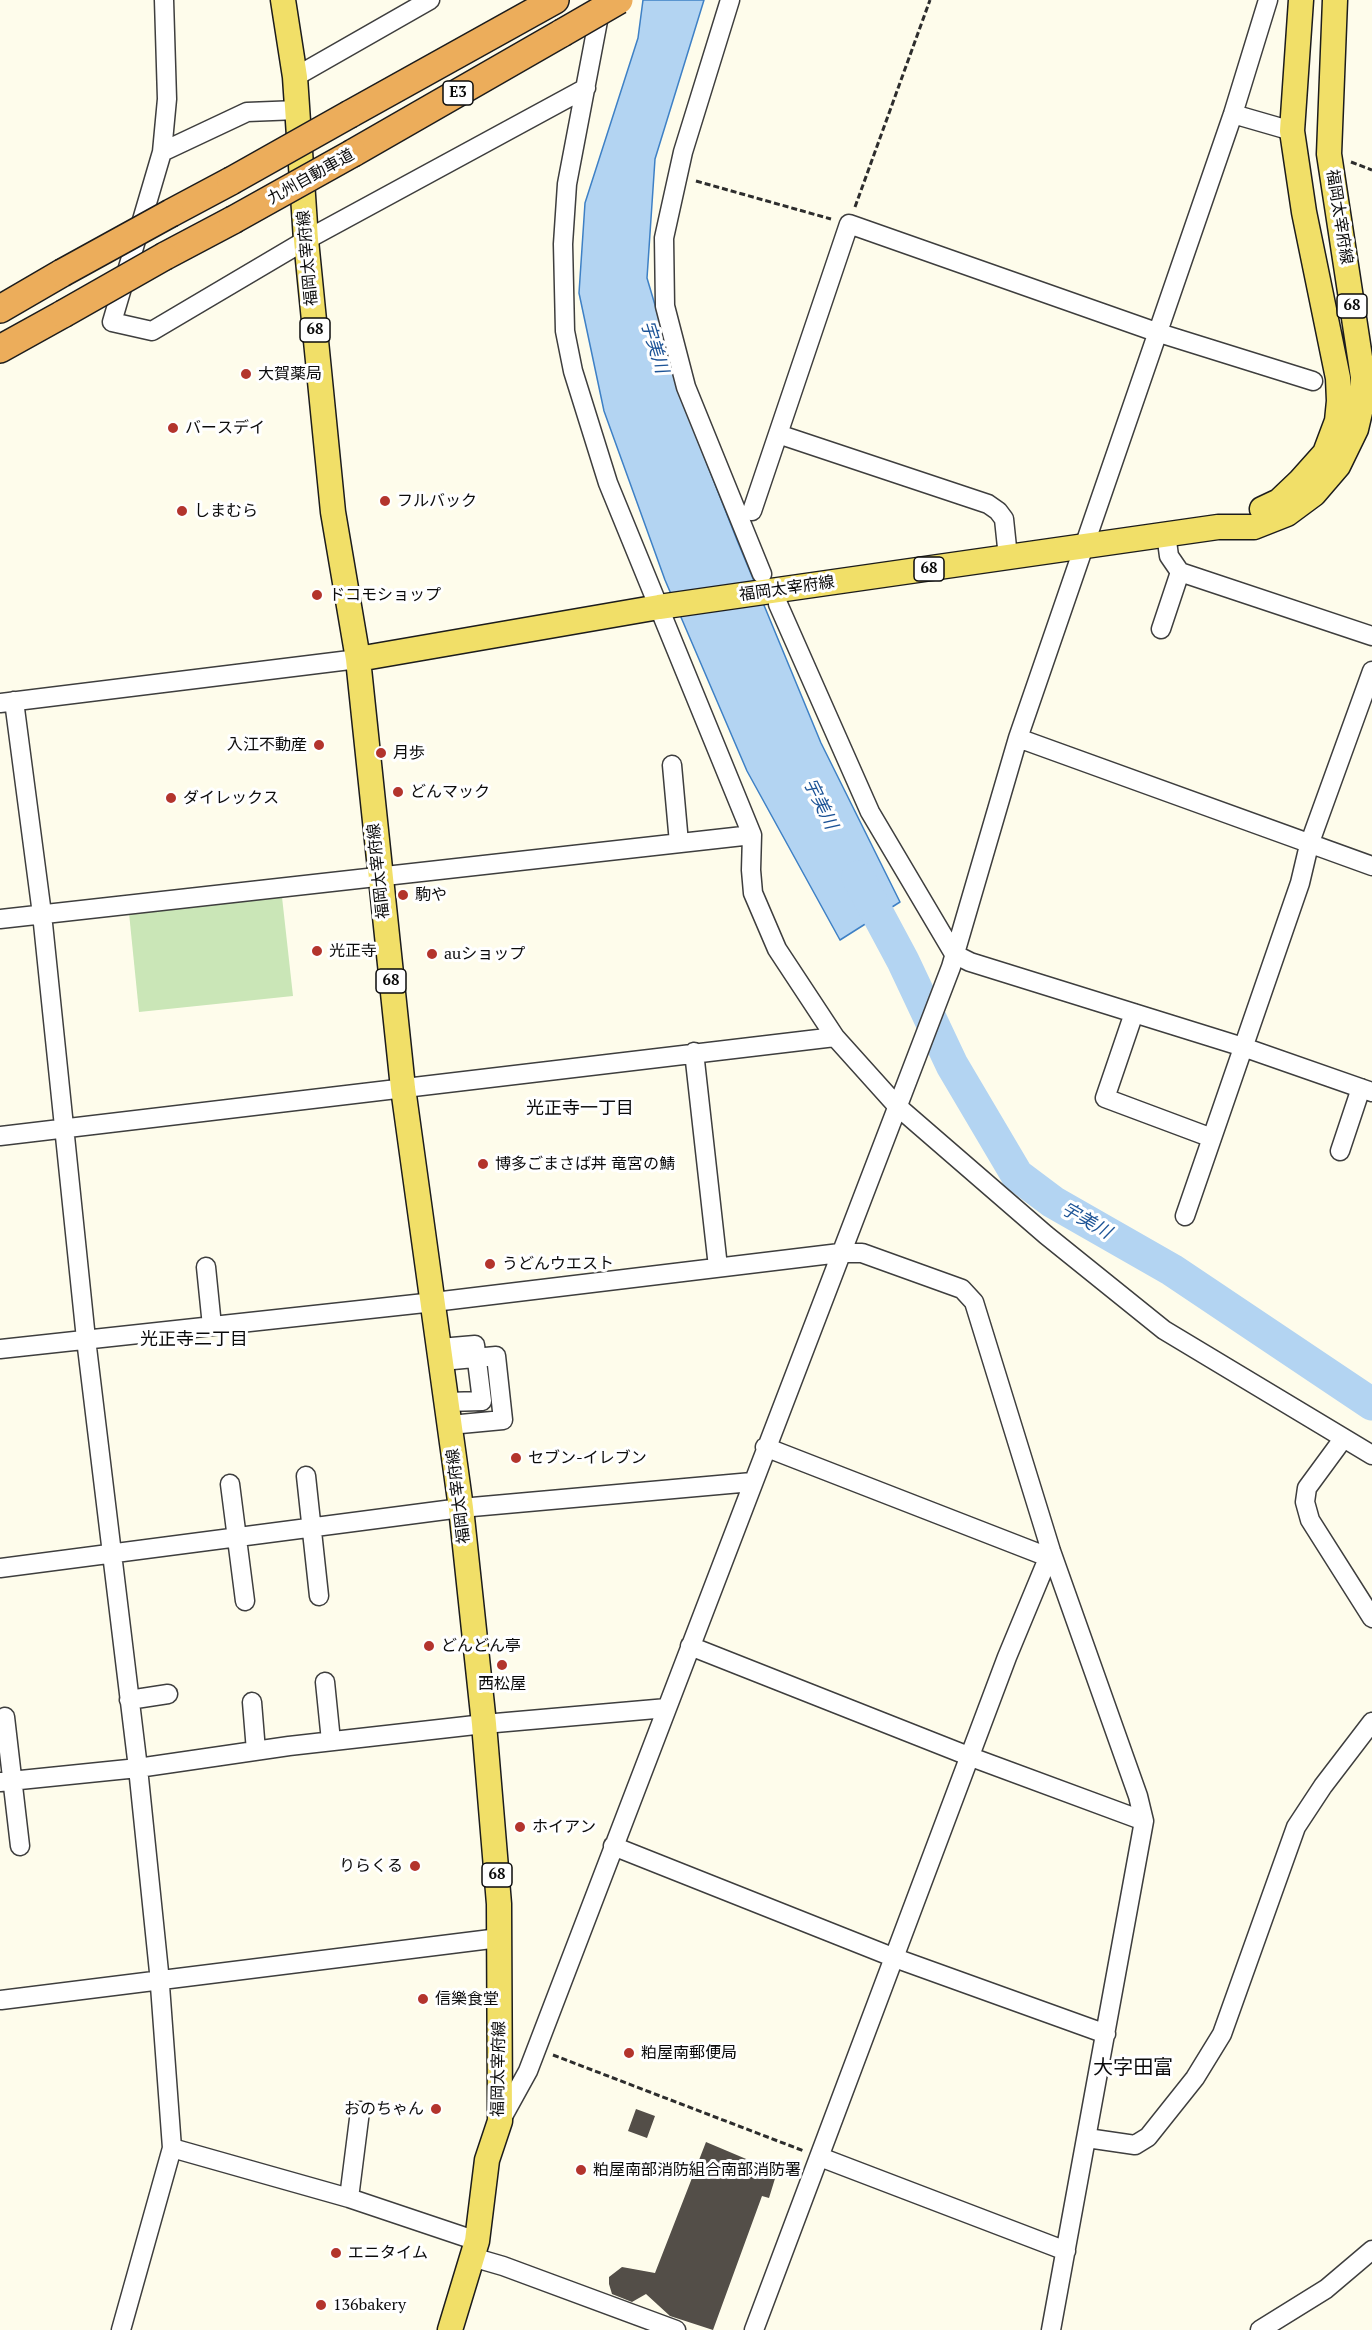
<!DOCTYPE html>
<html>
<head>
<meta charset="utf-8">
<style>
  body { margin:0 }
  canvas { display:block; background:#fefceb }
</style>
</head>
<body>
<canvas width="1372" height="2330"></canvas>
<script>
const ctx = document.querySelector('canvas').getContext('2d');
ctx.lineJoin = 'round';
function paint(path, color) { ctx.fillStyle = color; ctx.fill(path, 'evenodd'); }
const toPath = rows => new Path2D(rows.map(r => 'M' + r).join(''));
function trace(path, color, width, dash) { ctx.strokeStyle = color; ctx.lineWidth = width; ctx.lineCap = dash ? 'butt' : 'round'; ctx.setLineDash(dash || []); ctx.stroke(path); }
function write(font, color, halo, rows, align = 'center') {
  ctx.font = font + ' "PT Serif","Noto Sans JP",serif'; ctx.lineWidth = 6; ctx.setLineDash([]); ctx.textBaseline = 'middle'; ctx.strokeStyle = halo; ctx.fillStyle = color; for (const [text, x, y, turn = 0] of rows) {
    ctx.save(); ctx.translate(x, y); ctx.rotate((+turn || 0) * Math.PI / 180); ctx.textAlign = isNaN(turn) ? turn : align; if (halo) ctx.strokeText(text, 0, 0); ctx.fillText(text, 0, 0); ctx.restore();
  }
}
paint(toPath([
  [282,897,293,996,139,1012,129,913]
]), '#cae6b7');
const water = toPath([
  [643,0,704,0,655,159,647,278,687,413,737,540,821,743,900,902,840,940,747,771,665,580,604,411,579,293,585,203,638,38,643,0]
]);
paint(water, '#b3d4f2');
trace(water, '#3e80c5', 1.5);
trace(toPath([
  [858,877,903,961,952,1065,1017,1175,1053,1202,1172,1270,1372,1404]
]), '#b3d4f2', 33);
paint(toPath([
  [636,2109,655,2116,647,2138,628,2131],
  [706,2142,777,2172,769,2198,762,2196,713,2330,670,2316,646,2294,632,2302,612,2294,609,2284,609,2277,622,2267,655,2273]
]), '#534e48');
const minor = toPath([
  [164,0,167,99,162,152,112,322,152,331,306,240,586,88],
  [730,0,683,152,664,238,665,306,686,387,762,574],
  [601,5,567,184,563,244,565,331,573,371,608,483,752,835,751,870,753,893,777,949,835,1037,897,1106,1046,1235,1164,1330,1372,1455],
  [295,77,430,0],
  [1233,114,1292,131],
  [162,152,247,112,298,110],
  [778,434,988,504,998,511,1004,519,1008,557],
  [752,511,849,224,1156,332,1313,381],
  [1166,534,1169,556,1180,572,1372,636],
  [778,604,870,812,954,954,970,962,1243,1047,1372,1092],
  [1161,629,1180,572],
  [14,701,42,914,86,1339,138,1768,159,1972,172,2148,121,2330],
  [0,703,358,659],
  [1018,738,1372,866],
  [672,765,679,843],
  [0,919,752,835],
  [1134,1013,1105,1098,1212,1138],
  [694,1052,718,1267],
  [0,1136,835,1037],
  [1340,1151,1361,1088],
  [1185,1216,1300,883,1309,845,1372,671],
  [206,1267,212,1326],
  [440,1348,475,1345,482,1401,447,1402],
  [0,1349,434,1302,840,1253,862,1253,962,1289,974,1302,1051,1551,1138,1796,1144,1821,1051,2330],
  [442,1361,496,1356,503,1420,450,1425],
  [1343,1439,1307,1488,1305,1502,1310,1520,1372,1618],
  [765,1447,1048,1557],
  [306,1476,319,1596],
  [230,1484,245,1601],
  [0,1568,461,1508,752,1482],
  [690,1646,971,1757,1144,1821],
  [325,1682,331,1741],
  [129,1700,168,1694],
  [252,1702,256,1751],
  [5,1717,20,1846],
  [0,1782,138,1768,289,1746,484,1724,667,1708],
  [613,1846,895,1958,1106,2034],
  [1,2000,499,1938],
  [501,2120,528,2071,951,967,1018,738,1233,114,1268,0],
  [1087,2138,1135,2145,1148,2137,1195,2078,1222,2034,1296,1827,1323,1786,1372,1722],
  [172,2148,349,2198,477,2241],
  [820,2157,1066,2251],
  [349,2198,360,2111],
  [472,2257,503,2266,676,2330],
  [754,2330,1007,1657,1051,1551],
  [1260,2330,1326,2289,1372,2250]
]);
const major = toPath([
  [283,0,295,77,306,240,333,512,358,659,403,1088,461,1508,484,1724,499,1904,500,2121,487,2160,477,2241,450,2330],
  [1262,509,1279,501,1300,481,1325,453,1337,421,1339,401,1338,378,1304,212,1292,131,1301,0],
  [358,659,659,607,1218,527,1254,527,1287,514,1314,494,1338,466,1356,429,1361,408,1363,377,1329,154,1335,0]
]);
const highway = toPath([
  [350,114,555,0],
  [353,153,562,33],
  [171,213,231,181],
  [165,256,233,220],
  [0,309,62,273],
  [0,349,63,314]
]);
trace(minor, '#3e3e3e', 21);
trace(major, '#1c1c1c', 27);
trace(highway, '#1c1c1c', 30);
trace(toPath([
  [1351,162,1372,170],
  [696,181,831,219],
  [855,207,930,0],
  [553,2055,804,2151]
]), '#2d2d2d', 3, [6, 3]);
trace(minor, '#fff', 18);
trace(major, '#f1df68', 24);
trace(highway, '#ecad5b', 27);
const highwayBridge = toPath([
  [562,33,619,0],
  [231,181,350,114],
  [233,220,353,153],
  [62,273,171,213],
  [63,314,165,256]
]);
trace(highwayBridge, '#1c1c1c', 30, []);
trace(highwayBridge, '#ecad5b', 27);
for (const [x, y, r, color] of [
  [246,374,6,"#b3342c"],
  [173,428,6,"#b3342c"],
  [385,501,6,"#b3342c"],
  [182,511,6,"#b3342c"],
  [317,595,6,"#b3342c"],
  [319,745,6,"#b3342c"],
  [381,753,6,"#b3342c"],
  [398,792,6,"#b3342c"],
  [171,798,6,"#b3342c"],
  [403,895,6,"#b3342c"],
  [317,951,6,"#b3342c"],
  [432,954,6,"#b3342c"],
  [483,1164,6,"#b3342c"],
  [490,1264,6,"#b3342c"],
  [516,1458,6,"#b3342c"],
  [429,1646,6,"#b3342c"],
  [502,1665,6,"#b3342c"],
  [520,1827,6,"#b3342c"],
  [415,1866,6,"#b3342c"],
  [423,1999,6,"#b3342c"],
  [629,2053,6,"#b3342c"],
  [436,2109,6,"#b3342c"],
  [581,2170,6,"#b3342c"],
  [336,2253,6,"#b3342c"],
  [321,2305,6,"#b3342c"]
]) { const dot = new Path2D(); dot.arc(x, y, r, 0, 2 * Math.PI); ctx.fillStyle = color; ctx.fill(dot); trace(dot, '#fff', 2); }
for (const [x, y, w] of [
  [458,93,30],
  [1352,306,30],
  [315,330,30],
  [929,569,30],
  [391,981,30],
  [497,1875,30]
]) { const box = new Path2D(); box.roundRect(x - w / 2, y - 12, w, 24, 4.5); ctx.fillStyle = '#fff'; ctx.fill(box); trace(box, '#0b0b0b', 1.5); }
write('bold 15px', '#0b0b0b', null, [
  ["E3",458,93],
  ["68",1352,306],
  ["68",315,330],
  ["68",929,569],
  ["68",391,981],
  ["68",497,1875]
]);
write('16px', '#0b0b0b', '#fff', [
  ["九州自動車道",311,177,-29],
  ["福岡太宰府線",1339,217,81],
  ["福岡太宰府線",308,258,-95],
  ["福岡太宰府線",787,589,-8],
  ["福岡太宰府線",379,871,-96],
  ["福岡太宰府線",459,1496,-97],
  ["福岡太宰府線",499,2069,-89]
]);
write('16px', '#0b0b0b', '#fff', [
  ["大賀薬局",258,374],
  ["バースデイ",185,428],
  ["フルバック",397,501],
  ["しまむら",194,511],
  ["ドコモショップ",329,595],
  ["入江不動産",307,745,"right"],
  ["月歩",393,753],
  ["どんマック",410,792],
  ["ダイレックス",183,798],
  ["駒や",415,895],
  ["光正寺",329,951],
  ["auショップ",444,954],
  ["博多ごまさば丼 竜宮の鯖",495,1164],
  ["うどんウエスト",502,1264],
  ["セブン-イレブン",528,1458],
  ["どんどん亭",441,1646],
  ["西松屋",502,1684,"center"],
  ["ホイアン",532,1827],
  ["りらくる",403,1866,"right"],
  ["信樂食堂",435,1999],
  ["粕屋南郵便局",641,2053],
  ["おのちゃん",424,2109,"right"],
  ["粕屋南部消防組合南部消防署",593,2170],
  ["エニタイム",348,2253],
  ["136bakery",333,2305]
], 'left');
write('italic 18px', '#1c5396', '#fff', [
  ["宇美川",654,347,73],
  ["宇美川",820,804,64],
  ["宇美川",1086,1221,30]
]);
write('18px', '#0b0b0b', '#fff', [
  ["光正寺一丁目",580,1109],
  ["光正寺二丁目",194,1340]
]);
write('20px', '#0b0b0b', '#fff', [
  ["大字田富",1133,2068]
]);
</script>
</body>
</html>
